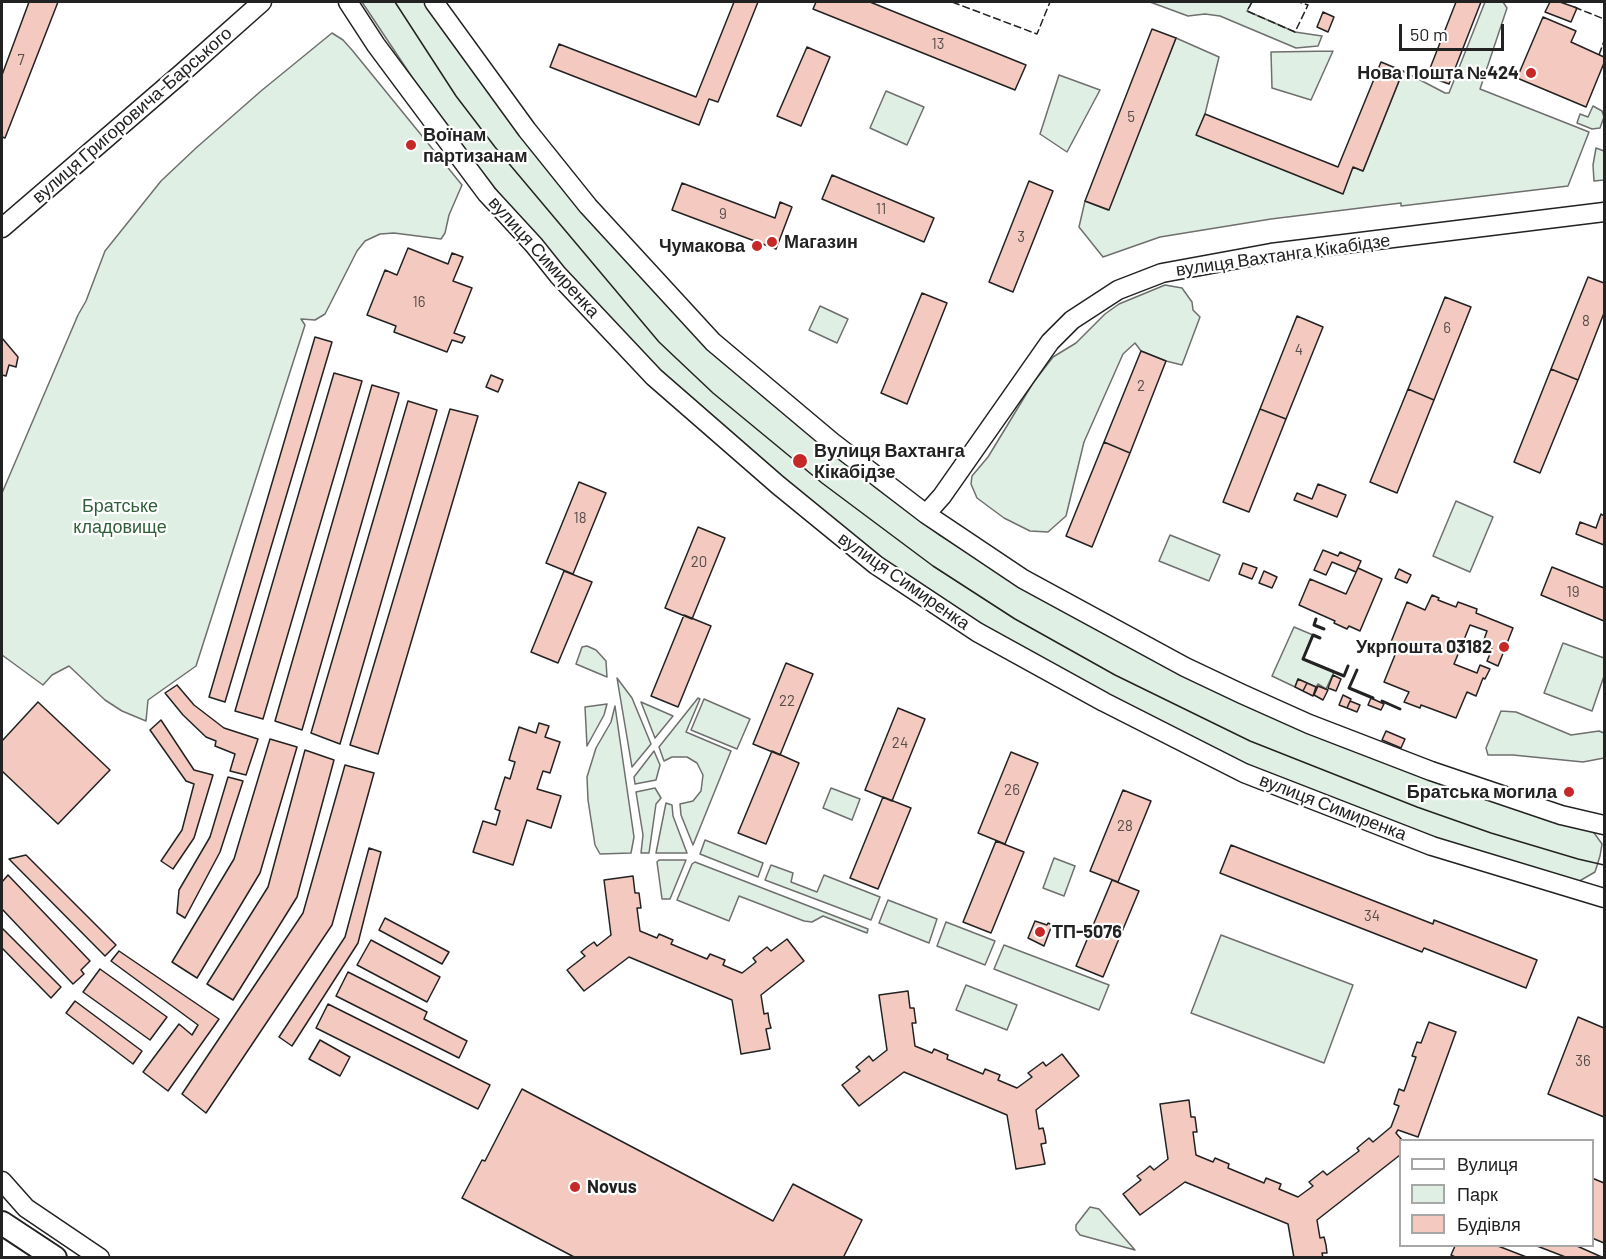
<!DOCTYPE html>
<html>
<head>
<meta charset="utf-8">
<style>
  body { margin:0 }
  #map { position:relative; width:1606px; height:1259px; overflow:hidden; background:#fff; font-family:Barlow,sans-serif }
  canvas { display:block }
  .frame { position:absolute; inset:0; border:3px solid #222; pointer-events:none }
  .legend { position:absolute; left:1399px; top:1139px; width:195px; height:108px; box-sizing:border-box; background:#fff; border:2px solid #a7a7a7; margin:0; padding:8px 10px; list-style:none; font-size:18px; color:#222 }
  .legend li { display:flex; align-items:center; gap:12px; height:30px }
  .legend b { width:30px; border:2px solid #a7a7a7 }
  .scale { position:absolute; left:1399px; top:24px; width:105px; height:27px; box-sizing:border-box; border:3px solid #222; border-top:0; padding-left:8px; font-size:18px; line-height:21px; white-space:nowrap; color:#222; -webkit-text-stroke:4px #fff; paint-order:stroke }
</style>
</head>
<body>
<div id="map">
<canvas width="1606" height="1259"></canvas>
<div class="frame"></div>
<ul class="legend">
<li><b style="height:8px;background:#fff"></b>Вулиця</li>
<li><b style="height:16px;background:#e0efe3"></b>Парк</li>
<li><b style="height:16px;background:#f3c9c0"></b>Будівля</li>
</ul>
<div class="scale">50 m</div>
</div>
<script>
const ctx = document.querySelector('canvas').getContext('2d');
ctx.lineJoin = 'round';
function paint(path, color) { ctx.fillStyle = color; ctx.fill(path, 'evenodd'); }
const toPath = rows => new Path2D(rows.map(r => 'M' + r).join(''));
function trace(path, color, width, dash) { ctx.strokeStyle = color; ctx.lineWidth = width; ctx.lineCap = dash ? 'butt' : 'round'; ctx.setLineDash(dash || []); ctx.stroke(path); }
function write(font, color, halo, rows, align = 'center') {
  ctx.font = font + ' Barlow,sans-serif'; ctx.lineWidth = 4.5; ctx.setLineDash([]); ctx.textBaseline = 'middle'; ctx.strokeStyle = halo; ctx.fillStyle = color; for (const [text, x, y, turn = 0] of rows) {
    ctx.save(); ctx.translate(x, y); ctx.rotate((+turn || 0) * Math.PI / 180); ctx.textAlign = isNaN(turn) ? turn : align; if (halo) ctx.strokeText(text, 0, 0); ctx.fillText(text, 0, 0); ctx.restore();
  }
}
const green = toPath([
  [362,2,425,2,534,151,830,450,876,488,938,534,1007,578,1091,626,1189,678,1252,707,1338,745,1417,774,1592,830,1602,844,1600,856,1595,872,1576,883,1418,832,1287,782,1211,749,986,629,858,542,737,442,625,339,512,210,481,170,412,77,362,2],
  [1150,2,1252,2,1247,11,1295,32,1322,36,1318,46,1296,48,1220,16,1205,14,1188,16,1150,2],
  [1485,2,1503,2,1507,8,1480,89,1589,132,1568,186,1401,206,1401,203,1271,219,1160,237,1103,257,1079,227,1085,201,1108,210,1176,38,1219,57,1205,114,1197,135,1342,193,1353,167,1363,171,1403,71,1445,93,1449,93,1485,2],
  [332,33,343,40,352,50,462,185,449,215,445,233,441,239,394,233,380,234,365,241,357,251,325,314,315,320,301,319,305,325,196,666,148,700,146,721,122,711,105,700,69,666,52,675,43,685,2,655,2,493,78,315,86,301,105,251,161,181,196,148,261,91,332,33],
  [1333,51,1311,100,1272,88,1271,52,1333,51],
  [1059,75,1100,90,1067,152,1040,134,1059,75],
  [886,91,924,107,907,145,870,128,886,91],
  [1593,106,1602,111,1604,117,1600,128,1592,129,1577,123,1580,114,1588,117,1593,106],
  [1596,148,1604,151,1604,180,1594,181,1593,165,1596,148],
  [1165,285,1182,288,1192,302,1193,310,1200,317,1182,365,1166,361,1141,351,1135,343,1123,354,1084,442,1066,516,1048,532,1030,531,1004,518,977,498,971,484,972,476,988,457,1033,383,1053,357,1076,343,1105,314,1119,304,1165,285],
  [820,306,848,319,837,343,809,330,820,306],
  [1456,501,1493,517,1470,572,1433,556,1456,501],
  [1170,535,1220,555,1209,581,1159,561,1170,535],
  [1294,627,1313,635,1303,659,1334,672,1326,689,1318,684,1316,687,1298,679,1295,687,1272,676,1294,627],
  [1563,643,1604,658,1604,676,1592,711,1544,693,1563,643],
  [587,646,596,650,606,661,607,677,576,664,582,647,587,646],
  [617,678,632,698,651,744,632,767,617,678],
  [698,698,700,699,686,732,731,751,693,845,681,815,680,804,693,801,701,791,703,775,697,763,687,757,672,757,664,761,659,747,698,698],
  [704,699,750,719,737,749,691,730,704,699],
  [641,702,673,716,655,738,641,702],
  [607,704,604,715,587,746,585,707,607,704],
  [615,706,634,837,631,853,600,854,595,845,588,800,587,777,596,748,611,722,615,706],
  [1501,711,1516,712,1571,735,1599,731,1604,733,1604,758,1583,762,1513,755,1488,755,1486,748,1501,711],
  [654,751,660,765,656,780,635,784,634,777,654,751],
  [655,788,661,798,656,804,649,853,641,853,643,835,636,792,655,788],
  [831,788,860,799,852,820,823,808,831,788],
  [666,803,672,805,673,816,687,853,656,853,666,803],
  [705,840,763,863,758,877,700,854,705,840],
  [1054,858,1075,866,1064,896,1043,888,1054,858],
  [659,860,686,860,670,899,662,899,657,862,659,860],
  [695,862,868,929,867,933,823,916,812,922,804,921,739,896,729,921,677,900,692,864,695,862],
  [771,865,793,873,791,882,817,892,824,875,880,897,871,920,765,880,771,865],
  [888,900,937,919,929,943,879,923,888,900],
  [946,922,995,941,985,965,937,946,946,922],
  [1221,935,1353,985,1324,1063,1191,1013,1221,935],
  [1004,945,1109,985,1099,1010,994,969,1004,945],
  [966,985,1017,1005,1007,1030,956,1010,966,985],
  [1090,1207,1099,1209,1135,1250,1080,1235,1076,1230,1076,1225,1090,1207]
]);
paint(green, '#e0efe3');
trace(green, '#6f6f6f', 1.5);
const building = toPath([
  [29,2,58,2,5,138,2,137,2,75,29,2],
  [734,2,758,2,718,102,709,99,699,125,550,67,559,44,696,97,734,2],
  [816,2,870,2,1026,65,1015,90,813,9,816,2],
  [1456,2,1481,2,1449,84,1427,76,1456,2],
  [1550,2,1560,2,1577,8,1571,22,1545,12,1550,2],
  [1323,12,1334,17,1328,32,1317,27,1323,12],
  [1543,17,1576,31,1571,42,1604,57,1604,63,1586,107,1517,78,1543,17],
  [1152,29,1176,38,1109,210,1085,201,1152,29],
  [807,47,830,57,801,126,777,116,807,47],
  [1381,62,1403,71,1363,171,1353,167,1343,194,1196,135,1205,114,1338,167,1381,62],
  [832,175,934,218,924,242,822,199,832,175],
  [1029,181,1053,191,1013,292,989,282,1029,181],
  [682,183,775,218,780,202,792,207,776,249,672,210,682,183],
  [408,248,448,264,452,253,463,257,453,281,472,288,454,333,465,337,462,343,452,340,447,352,394,332,396,326,367,315,385,270,397,275,408,248],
  [1588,277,1604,283,1604,313,1578,380,1551,369,1588,277],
  [922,293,947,303,907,404,881,393,922,293],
  [1445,297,1471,307,1434,400,1408,389,1445,297],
  [1297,316,1323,327,1286,419,1260,409,1297,316],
  [315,337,332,342,225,702,209,697,315,337],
  [2,338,18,357,16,367,9,365,6,376,2,375,2,338],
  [1141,351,1166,361,1130,453,1104,442,1141,351],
  [1551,369,1578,380,1540,473,1514,462,1551,369],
  [334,373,362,381,263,719,235,711,334,373],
  [491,375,503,380,498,392,486,387,491,375],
  [372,385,399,393,302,730,275,721,372,385],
  [1408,389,1434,400,1397,493,1370,482,1408,389],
  [408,401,437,410,340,744,311,733,408,401],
  [450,409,478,416,378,754,350,745,450,409],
  [1260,409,1286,419,1249,512,1223,502,1260,409],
  [1104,442,1130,453,1092,547,1066,536,1104,442],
  [579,482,606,493,573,574,546,563,579,482],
  [1318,484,1346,495,1337,517,1294,500,1297,493,1312,499,1318,484],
  [1601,514,1604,516,1604,545,1576,534,1580,522,1596,528,1601,514],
  [698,527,725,538,692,619,665,608,698,527],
  [1323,550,1338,556,1340,552,1361,561,1356,572,1332,562,1326,575,1314,570,1323,550],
  [1243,563,1257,568,1252,579,1239,574,1243,563],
  [1552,567,1604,588,1604,621,1541,595,1552,567],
  [1358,568,1382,579,1360,631,1349,626,1347,629,1334,623,1335,621,1299,605,1310,579,1346,594,1358,568],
  [1399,569,1411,575,1407,583,1395,578,1399,569],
  [564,571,592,582,558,663,531,652,564,571],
  [1264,571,1277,577,1272,588,1259,583,1264,571],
  [1432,595,1439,598,1438,600,1456,607,1458,602,1477,609,1476,613,1513,628,1498,666,1487,661,1492,649,1482,645,1487,631,1470,625,1454,664,1477,673,1480,665,1490,669,1485,679,1483,678,1476,696,1467,692,1456,718,1421,705,1420,708,1404,702,1409,692,1384,682,1397,650,1389,647,1407,602,1425,610,1432,595],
  [684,615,711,626,678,707,651,696,684,615],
  [786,663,813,674,780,755,753,744,786,663],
  [1333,675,1341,679,1336,691,1328,688,1333,675],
  [1298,679,1307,683,1303,691,1295,687,1298,679],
  [1307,683,1316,687,1313,696,1303,691,1307,683],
  [177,685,194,705,224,728,258,739,246,775,230,771,235,754,215,746,216,741,206,737,183,715,165,693,177,685],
  [1318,686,1328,690,1323,700,1314,695,1318,686],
  [1343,695,1351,699,1347,708,1339,705,1343,695],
  [1371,698,1384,704,1381,710,1368,705,1371,698],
  [1350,701,1360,705,1357,712,1347,708,1350,701],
  [38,702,110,770,58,824,2,771,2,741,38,702],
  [898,708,925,719,892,801,865,790,898,708],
  [161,720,194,770,213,775,194,838,173,869,161,861,182,830,194,784,186,781,150,730,161,720],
  [539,723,549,726,545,737,560,742,550,773,543,771,537,789,561,796,551,828,527,820,513,865,473,852,483,821,496,825,500,811,495,809,505,777,510,779,515,762,509,760,519,727,536,733,539,723],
  [1386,731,1405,739,1401,748,1382,740,1386,731],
  [270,739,297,747,260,873,197,978,172,962,234,859,270,739],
  [305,750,334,760,297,897,233,1000,207,984,268,887,305,750],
  [772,751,799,763,766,844,738,833,772,751],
  [1011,752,1038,763,1005,844,978,833,1011,752],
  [345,765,374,773,332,925,206,1113,182,1094,303,913,345,765],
  [228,777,243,781,220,852,185,918,177,913,179,890,210,837,228,777],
  [1123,790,1151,801,1118,882,1090,871,1123,790],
  [883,797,911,808,878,889,850,878,883,797],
  [996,841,1024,852,991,933,963,922,996,841],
  [1231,845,1433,924,1434,920,1537,960,1526,988,1424,948,1422,952,1220,873,1231,845],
  [369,848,381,852,358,943,292,1046,279,1037,345,937,369,848],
  [26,855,116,945,105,956,9,859,26,855],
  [8,875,90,961,81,970,84,974,73,984,2,909,2,882,8,875],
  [633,876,635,893,639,893,641,908,637,908,640,931,657,938,659,934,673,940,671,944,707,959,710,954,725,960,723,965,742,973,756,962,753,958,767,947,771,951,787,939,804,961,761,995,764,1014,768,1013,769,1021,771,1028,766,1029,770,1049,741,1054,732,1000,629,957,584,991,567,970,585,956,581,952,587,947,594,942,597,946,611,935,604,880,633,876],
  [1112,880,1139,891,1103,977,1076,966,1112,880],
  [385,918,449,952,442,964,379,930,385,918],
  [1035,921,1047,925,1048,923,1052,925,1044,946,1028,938,1035,921],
  [2,928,61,987,51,998,2,948,2,928],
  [371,940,440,977,427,1002,357,965,371,940],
  [119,951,219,1019,168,1091,143,1072,179,1024,192,1035,198,1025,111,961,119,951],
  [100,969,167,1017,150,1040,83,992,100,969],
  [348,972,427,1012,424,1019,467,1041,459,1058,336,996,348,972],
  [908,991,910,1008,914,1008,915,1016,916,1023,912,1023,915,1046,932,1053,934,1049,948,1055,947,1059,983,1074,985,1069,1000,1075,998,1080,1017,1088,1032,1077,1028,1073,1043,1062,1046,1066,1062,1054,1079,1076,1036,1110,1039,1129,1043,1128,1045,1136,1046,1143,1041,1144,1045,1164,1016,1169,1007,1115,904,1072,859,1106,842,1085,860,1071,856,1067,869,1056,873,1061,887,1050,879,995,908,991],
  [75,1001,142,1051,133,1064,66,1013,75,1001],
  [328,1004,490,1085,478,1109,316,1028,328,1004],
  [1578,1017,1604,1028,1604,1117,1548,1094,1578,1017],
  [1429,1022,1456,1032,1418,1137,1398,1130,1396,1133,1402,1140,1400,1155,1317,1220,1320,1238,1324,1237,1326,1245,1327,1253,1322,1253,1323,1258,1294,1258,1288,1224,1185,1182,1140,1215,1123,1194,1141,1180,1137,1176,1144,1171,1150,1166,1154,1170,1168,1159,1160,1104,1189,1100,1191,1117,1195,1117,1197,1132,1193,1132,1196,1155,1213,1162,1215,1158,1229,1164,1228,1168,1264,1183,1266,1178,1281,1184,1279,1189,1298,1197,1313,1186,1309,1182,1323,1171,1327,1175,1359,1151,1357,1148,1369,1138,1373,1142,1391,1127,1399,1106,1394,1104,1399,1089,1404,1091,1416,1057,1412,1056,1417,1042,1421,1043,1429,1022],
  [320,1040,350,1057,340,1076,309,1059,320,1040],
  [522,1089,773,1221,793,1184,862,1220,843,1258,576,1258,462,1198,482,1160,485,1161,522,1089],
  [1592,1178,1604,1183,1604,1243,1592,1238,1592,1178],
  [1455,1246,1498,1246,1529,1258,1457,1258,1451,1255,1455,1246],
  [1537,1246,1577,1246,1604,1258,1568,1258,1537,1246]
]);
paint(building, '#f3c9c0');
trace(building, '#222', 1.5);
const secondary = toPath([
  [348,2,376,45,487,194,534,245,558,275,654,377,778,485,876,565,977,632,1104,702,1244,773,1432,846,1604,898],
  [434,2,527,130,588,206,713,342,832,442,926,514,1023,579,1185,667,1242,694,1309,724,1431,771,1561,815,1604,825],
  [2,228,182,73,262,2],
  [926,514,942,496,1050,342,1072,320,1118,290,1162,273,1271,253,1604,212],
  [2,1181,26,1208,100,1258]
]);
const highway = toPath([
  [2,1223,55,1258]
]);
trace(secondary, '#222', 21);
trace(highway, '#222', 26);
trace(secondary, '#fff', 18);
trace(highway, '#fff', 22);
trace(toPath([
  [395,2,456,96,495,147,659,342,713,393,822,483,933,566,1015,619,1115,675,1250,741,1417,807,1491,833,1578,859,1604,865]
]), '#222', 1.5);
trace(toPath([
  [952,2,1037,34,1050,2],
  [1252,2,1247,11,1295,32,1308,5,1299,2],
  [1574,7,1604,19],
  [1599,55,1604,41]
]), '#222', 1.5, [8, 3]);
trace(toPath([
  [1316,619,1314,625,1324,629],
  [1320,638,1313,635,1303,659,1344,676,1348,666],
  [1357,670,1349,688,1373,698],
  [1382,701,1400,709]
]), '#222', 3);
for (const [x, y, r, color] of [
  [1531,73,6,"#c62828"],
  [411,145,6,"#c62828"],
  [772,242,6,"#c62828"],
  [757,246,6,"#c62828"],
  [800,461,8,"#c62828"],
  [1504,647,6,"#c62828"],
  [1569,792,6,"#c62828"],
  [1040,932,6,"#c62828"],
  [575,1187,6,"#c62828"]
]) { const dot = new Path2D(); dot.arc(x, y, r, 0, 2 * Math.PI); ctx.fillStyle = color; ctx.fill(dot); trace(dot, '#fff', 2); }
write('15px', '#564c4a', null, [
  ["13",938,44],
  ["7",21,60],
  ["5",1131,117],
  ["11",881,209],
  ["9",723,214],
  ["3",1021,237],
  ["16",419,302],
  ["8",1586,321],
  ["6",1447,328],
  ["4",1299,350],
  ["2",1141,386],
  ["18",580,518],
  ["20",699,562],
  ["19",1573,592],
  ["22",787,701],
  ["24",900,743],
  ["26",1012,790],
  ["28",1125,826],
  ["34",1372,916],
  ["36",1583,1061]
]);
write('bold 18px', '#222', '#fff', [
  ["Нова Пошта №424",1519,73,"right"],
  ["Воїнам",423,135],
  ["партизанам",423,156],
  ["Магазин",784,242],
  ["Чумакова",745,246,"right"],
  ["Вулиця Вахтанга",814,451],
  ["Кікабідзе",814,472],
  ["Укрпошта 03182",1492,647,"right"],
  ["Братська могила",1557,792,"right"],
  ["ТП-5076",1052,932],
  ["Novus",587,1187]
], 'left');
write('18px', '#222', '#fff', [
  ["вулиця Григоровича-Барського",132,115,-41],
  ["вулиця Вахтанга Кікабідзе",1283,255,-8],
  ["вулиця Симиренка",544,257,48],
  ["вулиця Симиренка",904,581,35],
  ["вулиця Симиренка",1333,807,21]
]);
write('18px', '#2f5e38', '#fff', [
  ["Братське",120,506],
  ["кладовище",120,527]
]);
</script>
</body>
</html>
